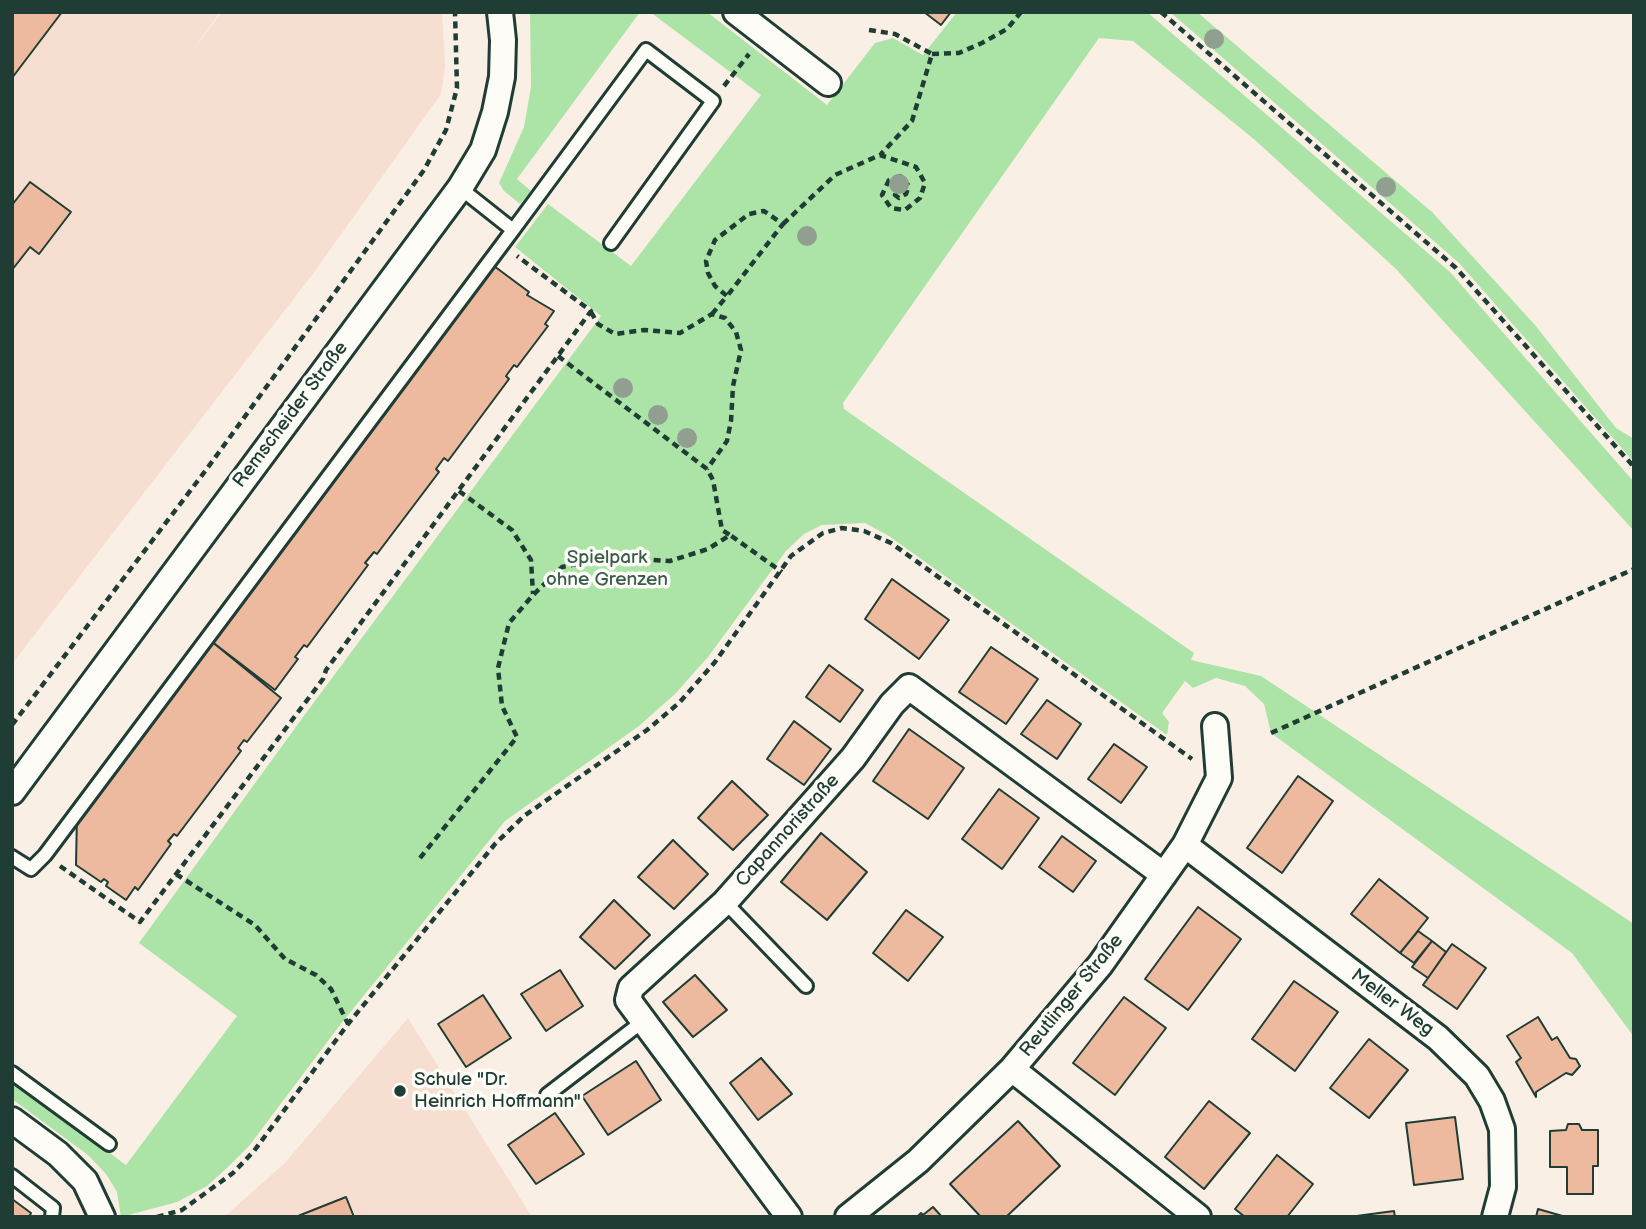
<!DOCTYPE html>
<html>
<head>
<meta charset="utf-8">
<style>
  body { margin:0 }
  #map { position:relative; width:1646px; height:1229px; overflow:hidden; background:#faefe5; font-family:"Balsamiq Sans",sans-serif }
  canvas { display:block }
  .frame { position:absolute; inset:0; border:14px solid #1f3d34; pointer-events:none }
</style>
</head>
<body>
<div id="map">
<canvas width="1646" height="1229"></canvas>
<div class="frame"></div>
</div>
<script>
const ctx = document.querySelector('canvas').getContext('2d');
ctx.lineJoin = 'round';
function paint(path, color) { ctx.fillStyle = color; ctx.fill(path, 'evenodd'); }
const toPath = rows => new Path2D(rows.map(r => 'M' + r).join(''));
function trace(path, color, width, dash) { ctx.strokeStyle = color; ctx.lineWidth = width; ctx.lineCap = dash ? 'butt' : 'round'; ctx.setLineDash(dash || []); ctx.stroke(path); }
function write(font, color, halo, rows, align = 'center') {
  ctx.font = font + ' "Balsamiq Sans",sans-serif'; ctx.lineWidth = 7; ctx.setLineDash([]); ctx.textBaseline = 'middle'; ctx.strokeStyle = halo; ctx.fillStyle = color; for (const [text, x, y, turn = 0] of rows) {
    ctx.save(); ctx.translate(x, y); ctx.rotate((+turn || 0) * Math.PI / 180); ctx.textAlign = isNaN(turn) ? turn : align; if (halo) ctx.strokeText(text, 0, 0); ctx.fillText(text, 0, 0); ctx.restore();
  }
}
paint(toPath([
  [12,12,220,12,190,54,222,12,442,12,445,67,441,94,312,275,12,664],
  [408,1018,532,1217,224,1217,285,1163]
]), '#f6dfd0');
paint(toPath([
  [530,12,640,12,517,179,531,191,520,204,504,191,499,183,524,127,531,87],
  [650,12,707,12,827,105,875,43,893,38,923,55,957,12,1147,12,1450,272,1634,482,1634,531,1396,269,1255,140,1133,41,1099,38,843,403,844,409,1194,653,1191,660,1261,676,1634,924,1634,1037,1572,953,1271,733,1264,704,1245,686,1216,678,1193,688,1185,681,1162,713,1169,722,1167,735,889,536,865,523,822,525,804,534,786,551,708,657,675,694,639,726,505,821,340,1025,249,1146,227,1168,207,1186,177,1202,121,1217,117,1192,106,1174,88,1155,12,1099,12,1081,126,1165,237,1016,139,943,306,713,601,316,515,247,548,204,631,266,761,95],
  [1170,12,1197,12,1432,212,1535,325,1616,428,1634,439,1634,462,1459,263]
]), '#ace4a7');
const building = toPath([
  [62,12,12,78,12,13,62,12],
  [924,12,951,12,941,25,924,12],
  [30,182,71,212,39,254,30,247,12,270,12,205,30,182],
  [494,266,529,292,527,295,554,311,545,324,548,326,517,367,514,365,506,376,509,379,448,461,444,458,436,469,439,472,377,554,374,552,365,563,368,565,307,647,304,645,295,657,298,659,275,690,211,641,494,266],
  [892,579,949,620,919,659,865,619,892,579],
  [211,641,281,698,247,742,244,740,238,748,241,751,177,836,174,834,168,841,171,844,138,890,135,887,126,900,106,886,108,882,104,879,101,882,76,865,77,813,211,641],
  [991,647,1038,679,1006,724,959,692,991,647],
  [829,665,863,690,840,722,806,697,829,665],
  [1047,700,1081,724,1057,759,1021,734,1047,700],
  [794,721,831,749,804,785,767,759,794,721],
  [909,729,964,768,928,819,873,781,909,729],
  [1114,744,1147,767,1121,803,1088,779,1114,744],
  [1298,776,1333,801,1282,873,1247,848,1298,776],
  [732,781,768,815,733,850,698,818,732,781],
  [999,789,1039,818,1002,869,962,839,999,789],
  [821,833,867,872,827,920,781,882,821,833],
  [1062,836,1096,861,1073,892,1039,867,1062,836],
  [673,840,708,874,674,909,638,877,673,840],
  [1379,879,1428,918,1400,953,1351,914,1379,879],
  [614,900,650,935,615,969,580,937,614,900],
  [1198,907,1241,939,1188,1010,1145,979,1198,907],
  [906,910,943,937,908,981,873,953,906,910],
  [1418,931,1432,941,1414,963,1400,953,1418,931],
  [1432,941,1446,952,1428,978,1412,967,1432,941],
  [1452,944,1486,968,1457,1009,1423,985,1452,944],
  [560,970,583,1006,546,1031,521,994,560,970],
  [695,975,727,1010,693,1037,663,1002,695,975],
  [1294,981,1338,1012,1295,1071,1252,1039,1294,981],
  [483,995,511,1038,466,1067,438,1024,483,995],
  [1124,997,1166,1028,1115,1095,1073,1063,1124,997],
  [1538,1017,1552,1040,1557,1037,1570,1058,1576,1059,1580,1066,1572,1075,1566,1073,1536,1092,1536,1097,1516,1062,1521,1058,1507,1036,1538,1017],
  [1369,1039,1408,1070,1369,1118,1330,1088,1369,1039],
  [761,1058,792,1094,758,1120,730,1083,761,1058],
  [636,1061,661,1100,608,1135,582,1096,636,1061],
  [1209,1101,1250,1133,1204,1189,1165,1157,1209,1101],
  [555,1113,584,1154,536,1184,508,1145,555,1113],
  [1455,1117,1463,1179,1414,1185,1406,1123,1455,1117],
  [1018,1121,1060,1166,1006,1217,981,1217,950,1184,1018,1121],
  [1568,1124,1579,1124,1582,1130,1598,1130,1598,1166,1593,1166,1593,1194,1567,1194,1567,1167,1550,1167,1550,1131,1566,1130,1568,1124],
  [1277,1155,1313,1184,1287,1217,1245,1217,1235,1209,1277,1155],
  [346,1197,354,1217,298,1217,298,1216,346,1197],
  [12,1199,31,1213,29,1217,12,1217,12,1199],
  [933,1207,942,1217,917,1217,921,1213,923,1215,933,1207],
  [1538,1209,1566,1217,1536,1217,1538,1209],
  [1394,1211,1395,1217,1349,1217,1394,1211]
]);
paint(building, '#edba9f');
trace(building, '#1f3d34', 2);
const lane = toPath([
  [513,230,646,50,713,101,611,243],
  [12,857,31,869,45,855,513,230,460,188],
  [725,902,806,986],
  [12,1073,109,1144],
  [547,1095,642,1022],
  [12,1176,53,1208,52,1217]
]);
const street = toPath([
  [736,12,828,83],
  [12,792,460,188,483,150,495,112,502,77,503,40,500,12],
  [1185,845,1438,1038,1477,1076,1492,1101,1502,1129,1503,1187,1495,1217],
  [1012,1069,1198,1217],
  [12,1120,58,1154,85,1181,102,1217],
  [789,1217,628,1000,631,988,725,902,853,758,892,704,909,687,1164,875],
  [848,1217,918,1161,1012,1069,1100,965,1185,845,1219,778,1215,726]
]);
trace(lane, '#1f3d34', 18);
trace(street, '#1f3d34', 30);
trace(toPath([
  [1161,12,1456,268,1634,467],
  [869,30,895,34,932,54,912,121,881,154],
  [932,54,959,53,982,43,1007,29,1021,12],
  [724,86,749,54],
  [783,224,835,175,880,155,916,167,925,183,920,198,905,210,891,208,882,195,889,180,900,176,909,186,906,194,899,198,895,195,896,189],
  [591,312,598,324,615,334,644,330,680,333,712,314,725,318,736,332,741,350,733,386,731,421,727,441,707,469],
  [712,314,727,296,715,286,708,273,706,261,715,240,749,214,764,211,783,224,727,296],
  [558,356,707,469,713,480,722,530,730,535],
  [459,491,512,530,531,560,533,594],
  [12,725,206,470,424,170,446,130,457,88,455,12],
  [1271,733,1634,569],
  [420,858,517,737,502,706,498,668,509,623,533,595,562,567,609,557,670,561,708,549,730,535,782,572],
  [60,866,140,922,323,679,326,670,591,311,517,256],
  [176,874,255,925,285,959,316,975,331,989,348,1024],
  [157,1217,182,1210,233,1173,254,1151,348,1024,495,844,524,816,647,730,680,702,715,662,791,556,823,533,842,528,864,531,891,543,1192,759]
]), '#1f3d34', 4.5, [7, 5]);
trace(lane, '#fdfcf7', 12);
trace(street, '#fdfcf7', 24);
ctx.fillStyle = '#919f90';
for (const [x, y] of [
  [1214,39],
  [899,184],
  [1386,187],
  [807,236],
  [623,388],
  [658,415],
  [687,438]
]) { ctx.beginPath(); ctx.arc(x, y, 10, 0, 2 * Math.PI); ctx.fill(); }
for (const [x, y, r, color] of [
  [400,1091,7,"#1f3d34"]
]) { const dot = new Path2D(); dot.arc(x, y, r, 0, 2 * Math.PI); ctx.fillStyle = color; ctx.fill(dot); trace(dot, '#fdfcf7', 2.5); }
write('19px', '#1f3d34', '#fdfcf7', [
  ["Remscheider Straße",291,415,-53],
  ["Capannoristraße",788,831,-48],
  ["Reutlinger Straße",1072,996,-51],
  ["Meller Weg",1392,1003,37]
]);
write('19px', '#3b5e4b', '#fdfcf7', [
  ["Spielpark",607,558],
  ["ohne Grenzen",607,580]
]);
write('19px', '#1f3d34', '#fdfcf7', [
  ["Schule \"Dr.",414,1080],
  ["Heinrich Hoffmann\"",414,1102]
], 'left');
</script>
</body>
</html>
